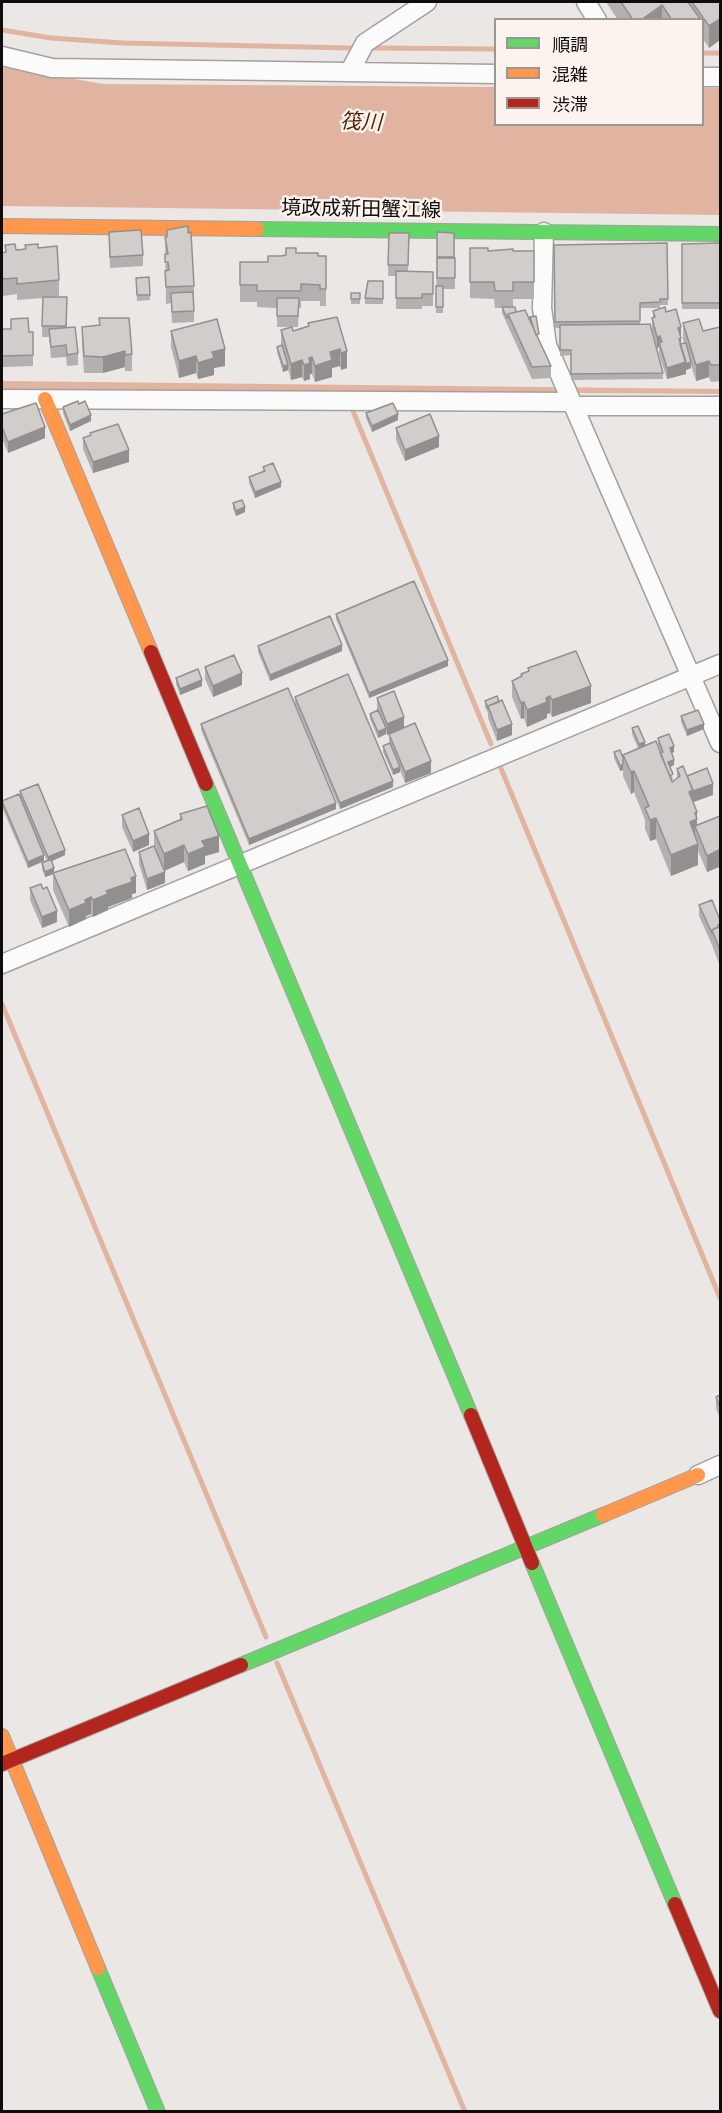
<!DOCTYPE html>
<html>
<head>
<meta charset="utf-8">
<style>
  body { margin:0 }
  #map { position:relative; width:722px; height:2113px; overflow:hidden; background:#ebe7e5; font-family:"Space Grotesk","Noto Sans JP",sans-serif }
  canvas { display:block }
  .frame { position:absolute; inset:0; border:3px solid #0f0d0c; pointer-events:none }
  .legend { position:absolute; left:494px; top:18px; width:210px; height:108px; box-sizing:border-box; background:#fcf3ef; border:2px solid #9d9794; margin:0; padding:8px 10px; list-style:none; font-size:18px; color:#0f0d0c }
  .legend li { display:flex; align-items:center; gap:12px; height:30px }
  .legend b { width:30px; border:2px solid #9d9794 }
</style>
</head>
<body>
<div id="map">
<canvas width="722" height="2113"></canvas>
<div class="frame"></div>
<ul class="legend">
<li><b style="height:8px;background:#63d668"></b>順調</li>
<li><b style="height:8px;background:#ff974d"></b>混雑</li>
<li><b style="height:8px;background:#b3261e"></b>渋滞</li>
</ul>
</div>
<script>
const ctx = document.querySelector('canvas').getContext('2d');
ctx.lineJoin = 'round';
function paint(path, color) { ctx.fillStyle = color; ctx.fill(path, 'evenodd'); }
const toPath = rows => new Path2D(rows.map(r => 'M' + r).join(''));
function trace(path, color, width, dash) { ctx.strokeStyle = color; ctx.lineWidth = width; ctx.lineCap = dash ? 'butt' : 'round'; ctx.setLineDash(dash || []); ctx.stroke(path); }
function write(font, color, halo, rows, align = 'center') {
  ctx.font = font + ' "Space Grotesk","Noto Sans JP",sans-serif'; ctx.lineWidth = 5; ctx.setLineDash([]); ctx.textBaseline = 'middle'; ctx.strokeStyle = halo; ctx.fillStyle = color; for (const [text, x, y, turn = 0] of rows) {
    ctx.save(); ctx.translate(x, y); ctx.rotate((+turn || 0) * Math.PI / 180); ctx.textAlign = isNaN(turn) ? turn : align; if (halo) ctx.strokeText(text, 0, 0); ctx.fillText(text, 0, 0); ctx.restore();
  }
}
paint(toPath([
  [2,67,104,84,495,87,496,124,702,124,703,88,720,88,720,215,2,206],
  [2,381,720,389,720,394,2,389]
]), '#e0b4a0');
trace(toPath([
  [2,30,51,38,123,43,351,48],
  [373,48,496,49],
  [702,53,720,53],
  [353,411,491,744],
  [500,766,720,1298],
  [2,1004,266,1637],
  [277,1663,465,2112]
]), '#e0b4a0', 5);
const street = toPath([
  [586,2,597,20],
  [2,56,52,68,496,74],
  [350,71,365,43,427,2],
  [702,77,720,77],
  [544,232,542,308,547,345,720,743],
  [2,399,571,402],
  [573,406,720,406],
  [2,964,720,664],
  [698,1475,720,1465]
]);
const fast = toPath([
  [257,229,720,234],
  [206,784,471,1415],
  [532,1563,675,1904],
  [241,1665,603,1515],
  [98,1968,158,2112]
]);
const slow = toPath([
  [2,226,257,229],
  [45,399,151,652],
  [603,1515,698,1475],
  [2,1736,98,1968]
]);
const jam = toPath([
  [151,652,206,784],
  [471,1415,532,1563],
  [2,1764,241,1665],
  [675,1904,720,2011]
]);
trace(street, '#a3a09f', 21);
trace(fast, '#a3a09f', 16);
trace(slow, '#a3a09f', 16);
trace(jam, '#a3a09f', 16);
trace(street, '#fcfbfb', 18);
trace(fast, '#63d668', 14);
trace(slow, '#ff974d', 14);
trace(jam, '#b3261e', 14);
paint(toPath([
  [606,2,720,2,720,40,709,48,703,39,703,45,702,45,702,20,618,20],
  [109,232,143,255,143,266,110,268],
  [437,232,454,233,455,289,443,289,443,313,436,313],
  [389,233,409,233,408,271,433,272,433,306,422,306,422,309,396,309,396,276,388,276],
  [165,237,194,286,194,322,172,323,171,303,166,304],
  [667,243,668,305,660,305,660,308,640,308,640,324,663,373,663,379,571,380,571,355,560,356,560,328,555,328,554,245],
  [720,243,720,309,682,309,682,244],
  [5,245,16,250,38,248,59,280,59,296,54,297,67,297,67,328,78,353,78,365,67,366,66,357,51,358,49,337,42,337,43,298,17,300,17,294,3,296,2,291,2,253,5,252],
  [470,248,488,251,534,251,534,299,513,299,513,307,516,312,530,321,530,317,539,340,551,366,551,378,532,379,502,313,502,308,495,308,494,299,470,298],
  [296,253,318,256,326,256,326,306,320,306,320,301,301,301,301,308,299,308,298,327,292,327,293,331,308,326,308,323,337,317,347,368,341,370,340,366,332,368,332,377,315,382,312,374,310,374,310,379,304,381,302,377,291,380,288,369,288,370,283,372,277,352,277,347,281,345,281,330,290,327,277,327,277,308,257,307,257,302,240,302,240,262,268,262,281,256],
  [149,277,150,300,137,301,136,278],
  [383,281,383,304,365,304,365,298],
  [351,293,360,293,360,304,351,304],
  [653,311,666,312,681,327,681,344,684,343,683,340,683,323,703,331,720,327,720,381,711,382,709,377,696,381,691,365,691,368,686,370,686,374,667,379,659,354,659,347,657,348,652,329,652,318,653,318],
  [99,318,132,354,132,371,125,371,125,367,103,373,84,373,82,343,82,327,99,325],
  [2,329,33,332,33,366,2,367],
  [171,331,225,366,214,368,214,375,198,379,196,373,179,378,171,347],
  [79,404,91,421,70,431,63,413,63,407],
  [366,413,398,420,372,432,366,418],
  [2,414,45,438,8,453,2,438],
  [396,428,439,447,405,461,396,440],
  [90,433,129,462,93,473,83,449,83,438,90,436],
  [263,467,281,487,255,498,249,483,249,477,263,471],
  [233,503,245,512,236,516,233,509],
  [336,614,448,666,369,698,336,619],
  [258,646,342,651,270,681,258,652],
  [205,667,242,685,213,697,205,679],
  [528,668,591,703,552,717,550,713,547,714,547,718,527,727,524,718,521,719,512,697,512,681,521,677,521,674,528,671],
  [176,678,202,686,180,695,176,684],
  [295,697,393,787,340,809,295,703],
  [377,698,404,727,431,773,405,783,400,770,400,772,393,775,383,752,383,746,389,743,389,734,387,735,386,732,386,734,378,738,370,719,370,714,377,711],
  [485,701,512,735,497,741,488,718,488,713,485,707],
  [681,716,704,729,687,736,681,722],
  [201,724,336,809,249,845,201,730],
  [632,728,645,746,660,753,661,752,658,744,658,738,674,752,672,753,674,765,670,767,673,780,672,781,672,782,677,778,677,769,713,795,694,802,697,825,720,816,720,870,719,867,707,872,698,851,698,865,671,876,656,839,650,841,645,829,645,820,634,792,631,794,623,776,623,770,620,771,614,758,614,752,623,758,623,755,638,748,632,734],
  [20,791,65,855,51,861,54,873,136,893,132,894,132,898,108,907,108,910,93,917,91,914,86,916,86,919,69,927,53,890,53,874,45,877,42,869,42,863,47,861,20,797],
  [2,801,44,861,28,868,2,807],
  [180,814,219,852,205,856,205,864,188,871,184,862,164,871,165,883,147,890,139,864,139,852,154,846,154,831,180,819],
  [122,815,149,845,133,852,122,827],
  [30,888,57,922,42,928,30,900],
  [699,905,720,920,720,966,712,945,699,916],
  [720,1395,720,1419,716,1408,716,1397]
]), '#b3b0af');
paint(toPath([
  [662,5,662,20,641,20],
  [720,19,720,40,709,48,709,26],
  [681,327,681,349,679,345,678,328],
  [660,336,660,346,659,342,659,347,657,348,657,337],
  [225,349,225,366,214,368,214,375,198,379,198,363,212,352],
  [340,349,340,366,332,368,332,377,315,382,315,366,330,352],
  [125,351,125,367,103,373,103,357],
  [347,351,347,368,341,370,341,353],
  [196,356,196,373,179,378,179,361],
  [312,357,312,374,310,374,310,379,304,381,304,365,309,358],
  [302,360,302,377,291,380,291,364],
  [709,361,709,377,696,381,696,365],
  [686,362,691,362,691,368,686,370,686,374,667,379,667,368],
  [288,365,288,370,283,372,283,366],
  [398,414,398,420,372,432,372,426],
  [91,415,91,421,70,431,70,425],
  [45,427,45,438,8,453,8,442],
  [439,436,439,447,405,461,405,450],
  [129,450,129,462,93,473,93,462],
  [281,482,281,487,255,498,255,492],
  [245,507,245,512,236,516,236,511],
  [342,645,342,651,270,681,270,675],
  [448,660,448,666,369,698,369,693],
  [242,673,242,685,213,697,213,686],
  [202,680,202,686,180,695,180,689],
  [591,686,591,703,552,717,552,700],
  [550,696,550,713,547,714,547,718,527,727,527,710],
  [524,702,524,718,521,719,521,703],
  [404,717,404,728,387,735,387,724],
  [512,724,512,735,497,741,497,730],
  [704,724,704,729,687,736,687,730],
  [386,728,386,734,378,738,378,732],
  [645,742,645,748,639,750,639,744],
  [674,746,674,752,670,754,670,748],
  [674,760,674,765,668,768,668,762],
  [431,761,431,773,405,783,405,772],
  [623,764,623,770,620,771,620,766],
  [400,767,400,772,393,775,393,770],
  [634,771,634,792,631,794,631,772],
  [393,781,393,787,340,809,340,803],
  [713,784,713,795,693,802,689,792],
  [336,803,336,809,249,845,249,839],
  [697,812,697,832,695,826,695,842,690,822,695,813],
  [656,818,656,839,650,841,650,820],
  [149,834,149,845,133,852,133,841],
  [219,836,219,852,205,856,205,864,188,871,188,854,202,841],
  [698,844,698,865,671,876,671,855],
  [184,845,184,862,164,871,164,854],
  [65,850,65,855,48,863,48,857],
  [719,850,719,867,707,872,707,856],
  [44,855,44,861,28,868,28,862],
  [54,868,54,874,45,877,45,872],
  [165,872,165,883,147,890,147,879],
  [136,876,136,893,132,894,132,898,108,907,108,910,93,917,93,900,106,891],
  [91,897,91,914,86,916,86,919,69,927,69,910],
  [57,911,57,922,42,928,42,917]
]), '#92908e');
const building = toPath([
  [621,2,688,2,701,20,672,20,662,5,641,20,633,20,621,2],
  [692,2,719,2,720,3,720,19,709,26,692,2],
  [188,226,188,233,191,232,194,286,166,287,165,271,169,270,168,262,165,262,165,254,168,254,165,237,167,237,167,230,188,226],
  [141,230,143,255,110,257,109,232,141,230],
  [437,232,454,233,454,257,437,257,437,232],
  [389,233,409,233,408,265,388,265,389,233],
  [667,243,668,299,660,299,660,302,640,303,640,321,555,322,554,245,667,243],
  [720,243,720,303,682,303,682,244,720,243],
  [15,244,16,250,26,249,25,245,38,244,38,248,57,246,59,280,17,284,17,278,3,279,2,275,2,253,6,252,5,245,15,244],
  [286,248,296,248,296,253,318,253,318,256,326,256,326,289,320,289,320,285,301,284,301,291,257,291,257,285,240,285,240,262,268,262,268,256,281,256,286,255,286,248],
  [470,248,488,248,488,251,513,249,513,251,534,251,534,282,513,282,513,291,495,291,494,282,470,282,470,248],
  [437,258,455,258,455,278,437,278,437,258],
  [396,271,433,272,433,294,422,294,422,298,396,298,396,271],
  [149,277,150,295,137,295,136,278,149,277],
  [368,281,383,281,383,299,365,298,368,281],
  [436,286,443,286,443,307,436,307,436,286],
  [193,292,194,311,172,312,171,293,193,292],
  [351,293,360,293,360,299,351,299,351,293],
  [43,297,67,297,66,326,42,326,43,297],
  [277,298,299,298,298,316,277,316,277,298],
  [502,307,515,307,516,312,508,314,508,318,507,318,502,307],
  [665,307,666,312,676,309,681,327,678,328,681,338,679,339,686,362,667,368,659,342,662,342,660,336,657,337,652,318,655,317,653,311,665,307],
  [525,310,551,366,532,367,508,314,525,310],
  [536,316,539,334,536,335,530,317,536,316],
  [337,317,347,351,341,353,340,349,330,352,332,360,315,366,312,357,309,358,310,363,304,365,302,360,291,364,281,330,292,327,293,331,309,326,308,323,337,317],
  [28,318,29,332,33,332,33,355,2,356,2,329,11,329,11,319,28,318],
  [99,318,129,318,132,354,125,355,125,351,103,357,84,356,82,327,100,325,99,318],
  [217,319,225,349,212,352,214,358,198,363,196,356,179,361,171,331,217,319],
  [699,319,703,331,720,327,720,365,711,365,709,361,696,365,683,323,699,319],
  [650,324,663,373,571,374,571,350,560,350,560,325,650,324],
  [75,327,78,353,67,355,66,345,51,347,49,329,75,327],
  [686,343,691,362,686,364,680,344,686,343],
  [282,345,288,365,283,366,277,347,282,345],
  [78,401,79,404,85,401,91,415,70,425,63,407,78,401],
  [36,403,45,427,8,442,2,427,2,414,36,403],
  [393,403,398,414,372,426,366,413,393,403],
  [430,414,439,436,405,450,396,428,430,414],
  [118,424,129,450,93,462,83,438,91,435,90,433,118,424],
  [273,463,281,482,255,492,249,477,265,471,263,467,273,463],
  [242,500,245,507,236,511,233,503,242,500],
  [414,581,448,660,369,693,336,614,414,581],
  [330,616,342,645,270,675,258,646,330,616],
  [576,651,591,686,552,700,550,696,546,698,547,702,527,710,524,702,521,703,512,681,522,676,521,674,529,671,528,668,576,651],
  [234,655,242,673,213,686,205,667,234,655],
  [198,669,202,680,180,689,176,678,198,669],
  [348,674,393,781,340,803,295,697,348,674],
  [288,688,336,803,249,839,201,724,288,688],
  [394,691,404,717,387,724,377,698,394,691],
  [497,696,499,702,488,706,488,708,485,701,497,696],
  [502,700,512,724,497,730,488,706,502,700],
  [378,710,386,728,378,732,370,714,378,710],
  [698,710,704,724,687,730,681,716,698,710],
  [415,723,431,761,405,772,389,734,415,723],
  [638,726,645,742,639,744,632,728,638,726],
  [669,734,674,746,670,748,674,760,668,762,673,774,670,776,660,753,663,752,658,738,669,734],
  [656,741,672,782,680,776,677,769,683,766,693,790,689,792,697,812,695,813,697,819,690,822,698,844,671,855,656,818,650,820,645,808,649,806,634,771,631,772,623,755,656,741],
  [390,743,400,767,393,770,383,746,390,743],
  [620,750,623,758,623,764,620,766,614,752,620,750],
  [707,768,713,784,693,791,687,776,707,768],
  [38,784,65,850,48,857,20,791,38,784],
  [19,794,44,855,28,862,2,801,19,794],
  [207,806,219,836,202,841,205,847,188,854,184,845,164,854,154,831,182,819,180,814,207,806],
  [139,808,149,834,133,841,122,815,139,808],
  [720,816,720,853,719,850,707,856,695,826,720,816],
  [154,846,165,872,147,879,139,852,154,846],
  [125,849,136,876,131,878,132,882,106,891,108,894,93,900,91,897,85,900,86,903,69,910,53,873,125,849],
  [51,859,54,868,45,872,42,863,51,859],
  [41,884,43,889,47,887,57,911,42,917,30,888,41,884],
  [712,900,720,920,720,924,718,925,719,927,712,930,712,933,699,905,712,900],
  [720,926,720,950,712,930,720,926],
  [720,1395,720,1407,716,1397,720,1395]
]);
paint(building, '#d0cdcb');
trace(building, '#92908e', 1.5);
write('20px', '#0f0d0c', '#fcf3ef', [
  ["境政成新田蟹江線",361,210,1]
]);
write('italic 21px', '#561f01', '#fcf3ef', [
  ["筏川",361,123,2]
]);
</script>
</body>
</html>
